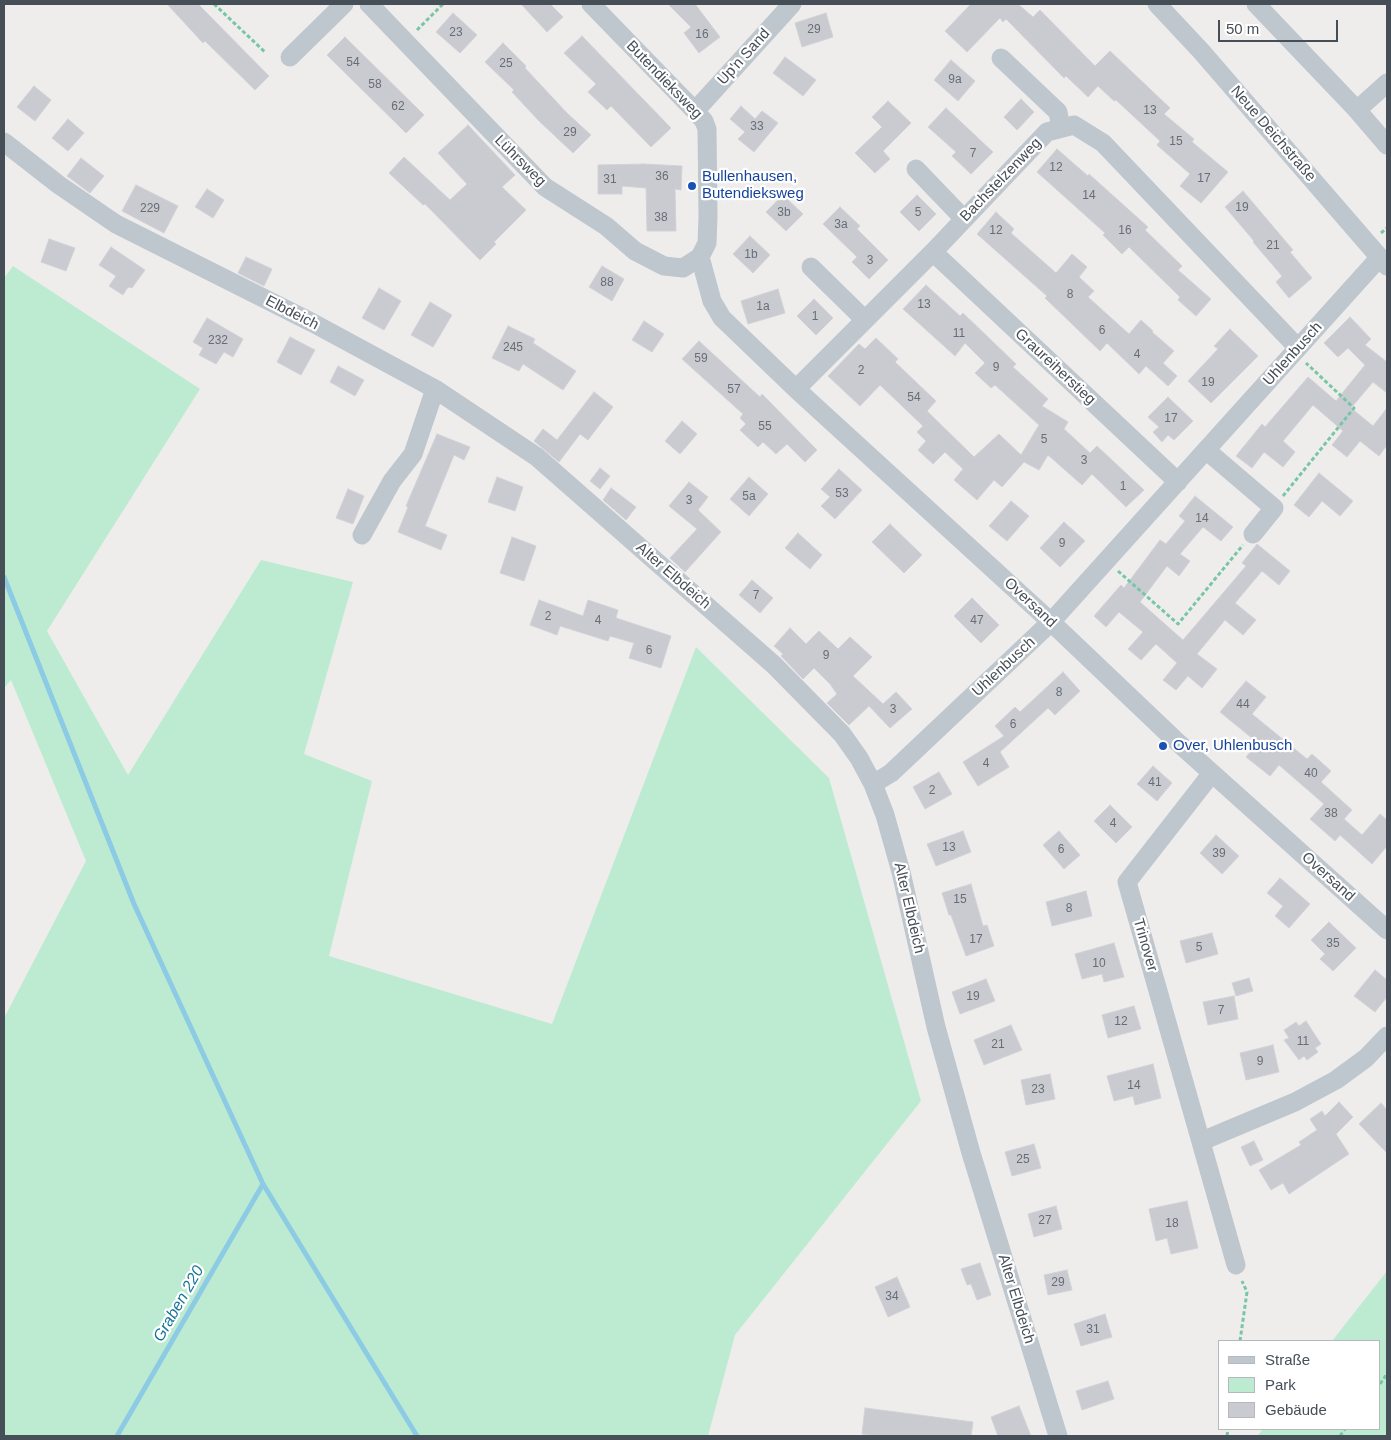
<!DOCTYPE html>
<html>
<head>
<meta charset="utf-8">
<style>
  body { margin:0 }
  #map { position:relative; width:1391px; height:1440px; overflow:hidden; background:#efedec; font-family:Helvetica,sans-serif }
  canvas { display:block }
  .frame { position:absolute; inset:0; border:5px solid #464e58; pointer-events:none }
  .legend { position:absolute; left:1218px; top:1340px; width:162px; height:90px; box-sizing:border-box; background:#fff; border:1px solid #b5b8bc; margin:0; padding:6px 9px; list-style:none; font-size:15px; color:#464e58 }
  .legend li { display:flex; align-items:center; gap:10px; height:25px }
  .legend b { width:25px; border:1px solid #b5b8bc }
  .scale { position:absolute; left:1218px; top:20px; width:120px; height:22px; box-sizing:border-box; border:2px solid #464e58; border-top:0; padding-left:6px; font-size:15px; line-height:18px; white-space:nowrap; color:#464e58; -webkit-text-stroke:4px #fff; paint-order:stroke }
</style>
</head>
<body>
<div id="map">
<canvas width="1391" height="1440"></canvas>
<div class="frame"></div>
<ul class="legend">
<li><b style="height:6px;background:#bec6ce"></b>Straße</li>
<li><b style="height:14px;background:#bdebd2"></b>Park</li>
<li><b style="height:14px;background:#cacbd1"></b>Gebäude</li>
</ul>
<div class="scale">50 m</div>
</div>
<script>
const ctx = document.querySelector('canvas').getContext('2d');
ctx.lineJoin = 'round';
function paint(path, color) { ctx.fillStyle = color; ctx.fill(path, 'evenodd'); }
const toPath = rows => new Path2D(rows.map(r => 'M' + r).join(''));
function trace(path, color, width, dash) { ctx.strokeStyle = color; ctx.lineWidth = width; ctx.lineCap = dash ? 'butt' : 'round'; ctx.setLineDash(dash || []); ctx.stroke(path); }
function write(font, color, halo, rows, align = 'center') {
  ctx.font = font + ' Helvetica,sans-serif'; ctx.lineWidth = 4.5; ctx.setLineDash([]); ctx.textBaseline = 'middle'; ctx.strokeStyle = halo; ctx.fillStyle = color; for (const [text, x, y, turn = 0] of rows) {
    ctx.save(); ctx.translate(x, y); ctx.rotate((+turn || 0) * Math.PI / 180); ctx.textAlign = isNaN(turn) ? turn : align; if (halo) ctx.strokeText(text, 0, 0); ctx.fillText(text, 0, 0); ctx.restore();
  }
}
paint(toPath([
  [13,266,200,389,47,631,128,775,261,560,353,582,304,754,372,781,329,956,552,1024,696,647,829,778,921,1101,735,1335,708,1436,4,1436,4,1018,86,861,11,680,4,688,4,278],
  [1387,1271,1387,1436,1257,1436,1263,1429,1380,1429,1380,1341,1332,1341]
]), '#bdebd2');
trace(toPath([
  [4,577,134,904,263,1184,417,1436],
  [117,1436,263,1184]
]), '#8dcbe5', 5);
const building = toPath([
  [167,4,198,4,269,76,255,90,205,41,203,43,167,4],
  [521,4,550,4,563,17,547,32,521,4],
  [668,4,695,4,720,37,699,53,684,33,691,27,668,4],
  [971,4,1018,4,1033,17,1040,10,1095,66,1110,51,1170,108,1164,114,1194,139,1192,142,1228,172,1201,203,1180,186,1190,174,1157,145,1160,141,1116,100,1114,101,1098,86,1088,97,1066,76,1064,78,1006,19,1003,22,1000,18,967,52,945,31,971,4],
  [453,13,477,35,460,53,436,32,453,13],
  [826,13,833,37,802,47,795,23,826,13],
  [582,36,671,128,651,147,611,106,607,110,588,92,596,84,564,53,582,36],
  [345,37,424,115,406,133,327,55,345,37],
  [503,43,526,66,525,68,567,113,591,135,573,153,539,121,512,92,514,90,485,62,503,43],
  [785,57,816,80,803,96,773,73,785,57],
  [951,60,975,81,958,101,934,80,951,60],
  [34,86,51,100,35,121,17,107,34,86],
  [1021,99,1034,112,1017,130,1004,117,1021,99],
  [888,101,911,123,883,151,890,159,875,173,855,153,882,127,872,117,888,101],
  [741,106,755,119,762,111,778,123,754,152,738,139,745,132,730,119,741,106],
  [946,108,993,152,971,174,952,156,956,152,928,127,946,108],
  [68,119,84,133,68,151,52,138,68,119],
  [468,125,515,175,502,187,526,210,494,242,496,244,480,260,425,204,423,205,389,173,404,157,450,200,467,184,438,153,468,125],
  [1057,149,1088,176,1089,174,1148,227,1145,230,1182,266,1178,270,1211,299,1196,316,1178,300,1180,297,1129,247,1122,254,1103,235,1105,233,1037,172,1057,149],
  [81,158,104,176,90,193,67,176,81,158],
  [644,164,682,166,681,190,675,189,676,231,647,231,646,188,622,186,622,194,598,194,598,165,644,164],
  [136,185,178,206,164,233,122,211,136,185],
  [207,189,224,200,213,218,195,207,207,189],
  [1243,191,1293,250,1290,252,1312,278,1289,298,1276,282,1282,276,1253,242,1254,241,1225,207,1243,191],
  [783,195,803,214,786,231,766,212,783,195],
  [917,195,936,214,919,231,900,212,917,195],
  [840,207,860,226,857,229,888,260,869,279,852,262,857,257,823,224,840,207],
  [996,212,1014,229,1011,233,1056,273,1072,254,1087,267,1079,277,1094,291,1088,297,1129,334,1141,320,1153,331,1152,332,1174,351,1163,363,1177,376,1168,386,1146,366,1139,374,1107,343,1100,351,1045,298,1047,296,977,234,996,212],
  [750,236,770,255,753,273,733,254,750,236],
  [49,239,75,248,66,271,41,262,49,239],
  [111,247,145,270,132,288,128,287,123,295,109,286,116,276,99,265,111,247],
  [246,257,272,269,264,286,238,273,246,257],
  [602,266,624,279,612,301,589,287,602,266],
  [926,285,960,316,963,313,1016,364,1013,367,1048,399,1042,406,1068,422,1064,429,1090,453,1097,446,1144,490,1126,507,1092,474,1082,485,1048,455,1039,470,1024,462,1002,487,994,480,977,500,954,480,963,469,945,452,933,464,918,450,926,441,917,432,923,426,880,385,860,406,828,376,859,344,865,349,876,338,898,359,895,362,936,401,927,411,974,457,999,434,1021,455,1039,425,995,385,991,388,975,373,985,363,965,343,955,356,903,309,926,285],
  [379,288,401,301,384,330,362,318,379,288],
  [778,289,785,313,748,324,741,301,778,289],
  [814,299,833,318,816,335,797,316,814,299],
  [430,302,452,315,433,347,411,335,430,302],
  [1350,317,1371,339,1365,345,1387,362,1387,393,1373,382,1351,408,1373,426,1387,408,1387,445,1379,456,1360,441,1347,457,1332,445,1343,431,1313,405,1283,441,1295,452,1283,467,1264,452,1252,468,1236,456,1262,424,1265,427,1308,377,1336,401,1365,365,1348,348,1338,357,1324,343,1350,317],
  [207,318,243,339,233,357,224,352,216,364,199,355,203,348,193,342,207,318],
  [644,321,664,334,652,352,632,340,644,321],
  [508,326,535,339,533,343,576,371,563,390,523,364,519,371,492,358,508,326],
  [1230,329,1258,356,1211,403,1188,381,1218,349,1214,346,1230,329],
  [290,337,315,350,301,375,277,362,290,337],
  [699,341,760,397,762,394,817,450,805,462,787,444,776,454,763,442,758,447,740,430,746,424,740,418,743,414,682,359,699,341],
  [338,366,364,380,355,396,330,382,338,366],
  [594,392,613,407,588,440,580,434,559,462,534,441,543,429,557,440,594,392],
  [1168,397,1193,421,1174,440,1168,435,1162,442,1153,432,1159,427,1148,417,1168,397],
  [682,421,697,434,680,454,665,441,682,421],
  [437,434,470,447,464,460,454,455,425,526,447,535,441,550,398,532,408,507,406,506,437,434],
  [600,468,610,476,600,489,590,481,600,468],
  [839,469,862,490,835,519,821,506,830,497,821,489,839,469],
  [1319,473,1353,501,1340,516,1322,501,1309,517,1294,505,1319,473],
  [497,477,523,487,515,511,488,502,497,477],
  [749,477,768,494,749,516,730,499,749,477],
  [689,482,708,497,698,510,721,532,685,572,670,558,697,529,669,506,689,482],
  [611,488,636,507,626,520,603,500,611,488],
  [348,489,364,496,353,524,336,518,348,489],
  [1195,496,1233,527,1221,541,1203,527,1180,554,1190,561,1179,576,1167,566,1140,602,1183,640,1246,566,1242,563,1257,544,1290,571,1279,585,1262,571,1235,603,1256,620,1243,635,1225,620,1197,654,1217,669,1202,688,1188,676,1176,690,1163,680,1177,663,1156,644,1141,660,1128,649,1143,632,1119,612,1106,627,1094,616,1121,585,1124,588,1160,540,1166,544,1185,521,1179,516,1195,496],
  [1011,501,1029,516,1007,541,989,526,1011,501],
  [1064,522,1085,541,1060,567,1040,548,1064,522],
  [890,524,922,555,904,573,872,542,890,524],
  [798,533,822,555,810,569,785,548,798,533],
  [512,537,536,546,524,581,500,573,512,537],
  [752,580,773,598,760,613,739,595,752,580],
  [972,598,999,625,981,643,954,616,972,598],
  [539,600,583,616,588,600,618,610,616,618,671,636,661,668,629,658,634,643,610,636,608,641,560,626,557,635,530,625,539,600],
  [790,628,806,644,819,631,838,649,850,637,872,657,853,676,883,704,896,692,912,709,890,728,869,706,849,725,827,703,837,694,830,684,814,668,803,679,781,656,783,654,774,646,790,628],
  [1063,672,1080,691,1055,715,1048,708,1000,752,1009,767,978,786,963,762,1004,736,995,726,1015,707,1020,712,1063,672],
  [1246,681,1266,697,1252,714,1307,759,1312,754,1331,771,1321,782,1352,810,1344,819,1362,835,1380,814,1387,820,1387,846,1372,864,1340,835,1335,841,1310,819,1324,804,1279,765,1270,776,1246,757,1258,743,1220,712,1246,681],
  [1153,766,1172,783,1157,801,1137,784,1153,766],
  [939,772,952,794,925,809,913,787,939,772],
  [1110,805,1132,827,1116,843,1094,821,1110,805],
  [963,831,971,852,936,866,927,844,963,831],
  [1059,831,1080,855,1064,869,1043,845,1059,831],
  [1216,835,1239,856,1222,874,1200,853,1216,835],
  [1280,878,1310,904,1289,928,1275,916,1283,906,1267,893,1280,878],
  [971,884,983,926,987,925,994,946,966,956,951,915,949,915,942,893,971,884],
  [1086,891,1092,916,1052,926,1046,902,1086,891],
  [1329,922,1356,948,1333,971,1320,959,1325,954,1311,940,1329,922],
  [1212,933,1218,954,1186,963,1180,941,1212,933],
  [1114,943,1124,977,1104,982,1102,974,1082,979,1075,954,1114,943],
  [1375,970,1387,980,1387,997,1375,1012,1354,996,1375,970],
  [1249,978,1253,991,1236,996,1232,983,1249,978],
  [986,979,995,1001,960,1014,952,992,986,979],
  [1234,996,1238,1019,1208,1025,1203,1002,1234,996],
  [1134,1006,1141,1029,1108,1038,1102,1015,1134,1006],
  [1306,1021,1321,1044,1315,1048,1318,1052,1307,1060,1304,1056,1299,1060,1284,1040,1289,1038,1284,1030,1296,1022,1299,1026,1306,1021],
  [1011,1025,1022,1050,984,1065,974,1040,1011,1025],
  [1273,1045,1279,1072,1246,1080,1240,1053,1273,1045],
  [1153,1064,1161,1098,1135,1105,1133,1096,1114,1101,1107,1076,1153,1064],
  [1050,1074,1055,1099,1026,1105,1021,1080,1050,1074],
  [1339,1102,1353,1117,1336,1134,1349,1154,1289,1194,1283,1183,1271,1190,1259,1170,1301,1145,1299,1142,1317,1130,1310,1119,1322,1111,1325,1116,1339,1102],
  [1381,1103,1387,1110,1387,1153,1359,1124,1381,1103],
  [1254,1141,1263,1160,1250,1166,1241,1147,1254,1141],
  [1034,1144,1041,1168,1012,1176,1005,1152,1034,1144],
  [1187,1201,1198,1248,1171,1254,1167,1238,1156,1241,1149,1209,1187,1201],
  [1056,1206,1062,1229,1034,1237,1028,1214,1056,1206],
  [980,1263,991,1295,977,1300,971,1284,967,1285,961,1269,980,1263],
  [1067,1270,1072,1290,1048,1295,1044,1275,1067,1270],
  [897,1277,910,1307,888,1317,875,1287,897,1277],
  [1105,1314,1112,1337,1081,1346,1074,1324,1105,1314],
  [1108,1381,1114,1399,1082,1410,1076,1391,1108,1381],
  [1019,1406,1031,1436,998,1436,991,1417,1019,1406],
  [865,1408,973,1422,971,1436,878,1436,862,1434,865,1408]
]);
paint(building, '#cacbd1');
trace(building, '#d1d2d8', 1);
trace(toPath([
  [214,4,266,53],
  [417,30,443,4],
  [1381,233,1387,228],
  [1283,496,1354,408,1306,363],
  [1118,571,1178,624,1243,545],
  [1240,1341,1247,1292,1242,1281],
  [1380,1384,1387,1374],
  [1227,1436,1228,1429],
  [1340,1436,1345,1429]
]), '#77c6a5', 3, [4, 2.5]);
trace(toPath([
  [369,4,545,187,606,226,635,251,664,266,683,268,700,257],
  [591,4,695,111,704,121,707,129,708,217,707,243,700,257],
  [1157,4,1201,51,1387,266],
  [1256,4,1357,110,1387,145],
  [290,57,344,4],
  [1001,58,1058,112,1061,128],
  [1357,110,1387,83],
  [695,111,792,4],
  [4,142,59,185,116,224,313,323,435,389,537,457,774,665,842,734,859,758,873,784,885,815,901,872,936,1027,971,1153,1058,1436],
  [916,169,964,219],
  [933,252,1178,482],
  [700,257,712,301,722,318,796,389,1051,622,1174,739,1387,930],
  [811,267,865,320],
  [796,389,933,252,1047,132,1074,125,1103,143,1298,348],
  [1206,450,1274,508,1253,534],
  [362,535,392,481,413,454,435,389],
  [1212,773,1127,882,1236,1265],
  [873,784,891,773,1051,622,1380,257],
  [1202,1141,1295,1102,1336,1080,1366,1058,1387,1036]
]), '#bec6ce', 19);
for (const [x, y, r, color] of [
  [692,186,5,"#1a4fb4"],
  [1163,746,5,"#1a4fb4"]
]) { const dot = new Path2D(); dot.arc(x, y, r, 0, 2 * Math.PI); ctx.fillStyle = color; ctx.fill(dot); trace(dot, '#fff', 2); }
write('12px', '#676d76', null, [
  ["29",814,30],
  ["23",456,33],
  ["16",702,35],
  ["54",353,63],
  ["25",506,64],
  ["9a",955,80],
  ["58",375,85],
  ["62",398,107],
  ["13",1150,111],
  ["33",757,127],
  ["29",570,133],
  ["15",1176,142],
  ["7",973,154],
  ["12",1056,168],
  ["36",662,177],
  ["17",1204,179],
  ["31",610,180],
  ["14",1089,196],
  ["19",1242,208],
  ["229",150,209],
  ["3b",784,213],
  ["5",918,213],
  ["38",661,218],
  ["3a",841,225],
  ["12",996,231],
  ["16",1125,231],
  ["21",1273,246],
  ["1b",751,255],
  ["3",870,261],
  ["88",607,283],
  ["8",1070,295],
  ["13",924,305],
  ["1a",763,307],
  ["1",815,317],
  ["6",1102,331],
  ["11",959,334],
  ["232",218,341],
  ["245",513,348],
  ["4",1137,355],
  ["59",701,359],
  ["9",996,368],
  ["2",861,371],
  ["19",1208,383],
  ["57",734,390],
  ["54",914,398],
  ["17",1171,419],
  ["55",765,427],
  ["5",1044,440],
  ["3",1084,461],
  ["1",1123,487],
  ["53",842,494],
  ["5a",749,497],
  ["3",689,501],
  ["14",1202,519],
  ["9",1062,544],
  ["7",756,596],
  ["2",548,617],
  ["4",598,621],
  ["47",977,621],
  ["6",649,651],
  ["9",826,656],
  ["8",1059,693],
  ["44",1243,705],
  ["3",893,710],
  ["6",1013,725],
  ["4",986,764],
  ["40",1311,774],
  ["41",1155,783],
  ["2",932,791],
  ["38",1331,814],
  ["4",1113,824],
  ["13",949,848],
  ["6",1061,850],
  ["39",1219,854],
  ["15",960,900],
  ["8",1069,909],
  ["17",976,940],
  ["35",1333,944],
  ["5",1199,948],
  ["10",1099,964],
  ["19",973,997],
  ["7",1221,1011],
  ["12",1121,1022],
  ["11",1303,1042],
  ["21",998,1045],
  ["9",1260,1062],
  ["14",1134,1086],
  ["23",1038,1090],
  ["25",1023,1160],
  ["27",1045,1221],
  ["18",1172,1224],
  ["29",1058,1283],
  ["34",892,1297],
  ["31",1093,1330]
]);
write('15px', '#464e58', '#fff', [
  ["Up'n Sand",744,57,-48],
  ["Butendieksweg",664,80,46],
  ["Neue Deichstraße",1273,134,49],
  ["Lührsweg",520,161,45],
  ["Bachstelzenweg",1001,180,-46],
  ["Elbdeich",292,313,27],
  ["Uhlenbusch",1293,354,-48],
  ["Graureiherstieg",1055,367,43],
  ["Alter Elbdeich",673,576,41],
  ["Oversand",1030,603,43],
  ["Uhlenbusch",1004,667,-43],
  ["Oversand",1328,877,42],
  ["Alter Elbdeich",909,908,77],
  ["Trinover",1145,945,74],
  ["Alter Elbdeich",1016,1299,73]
]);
write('15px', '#164399', '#fff', [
  ["Bullenhausen,",702,177],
  ["Butendieksweg",702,194],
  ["Over, Uhlenbusch",1173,746]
], 'left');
write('italic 16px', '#16759b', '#fff', [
  ["Graben 220",179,1304,-60]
]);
</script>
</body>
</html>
